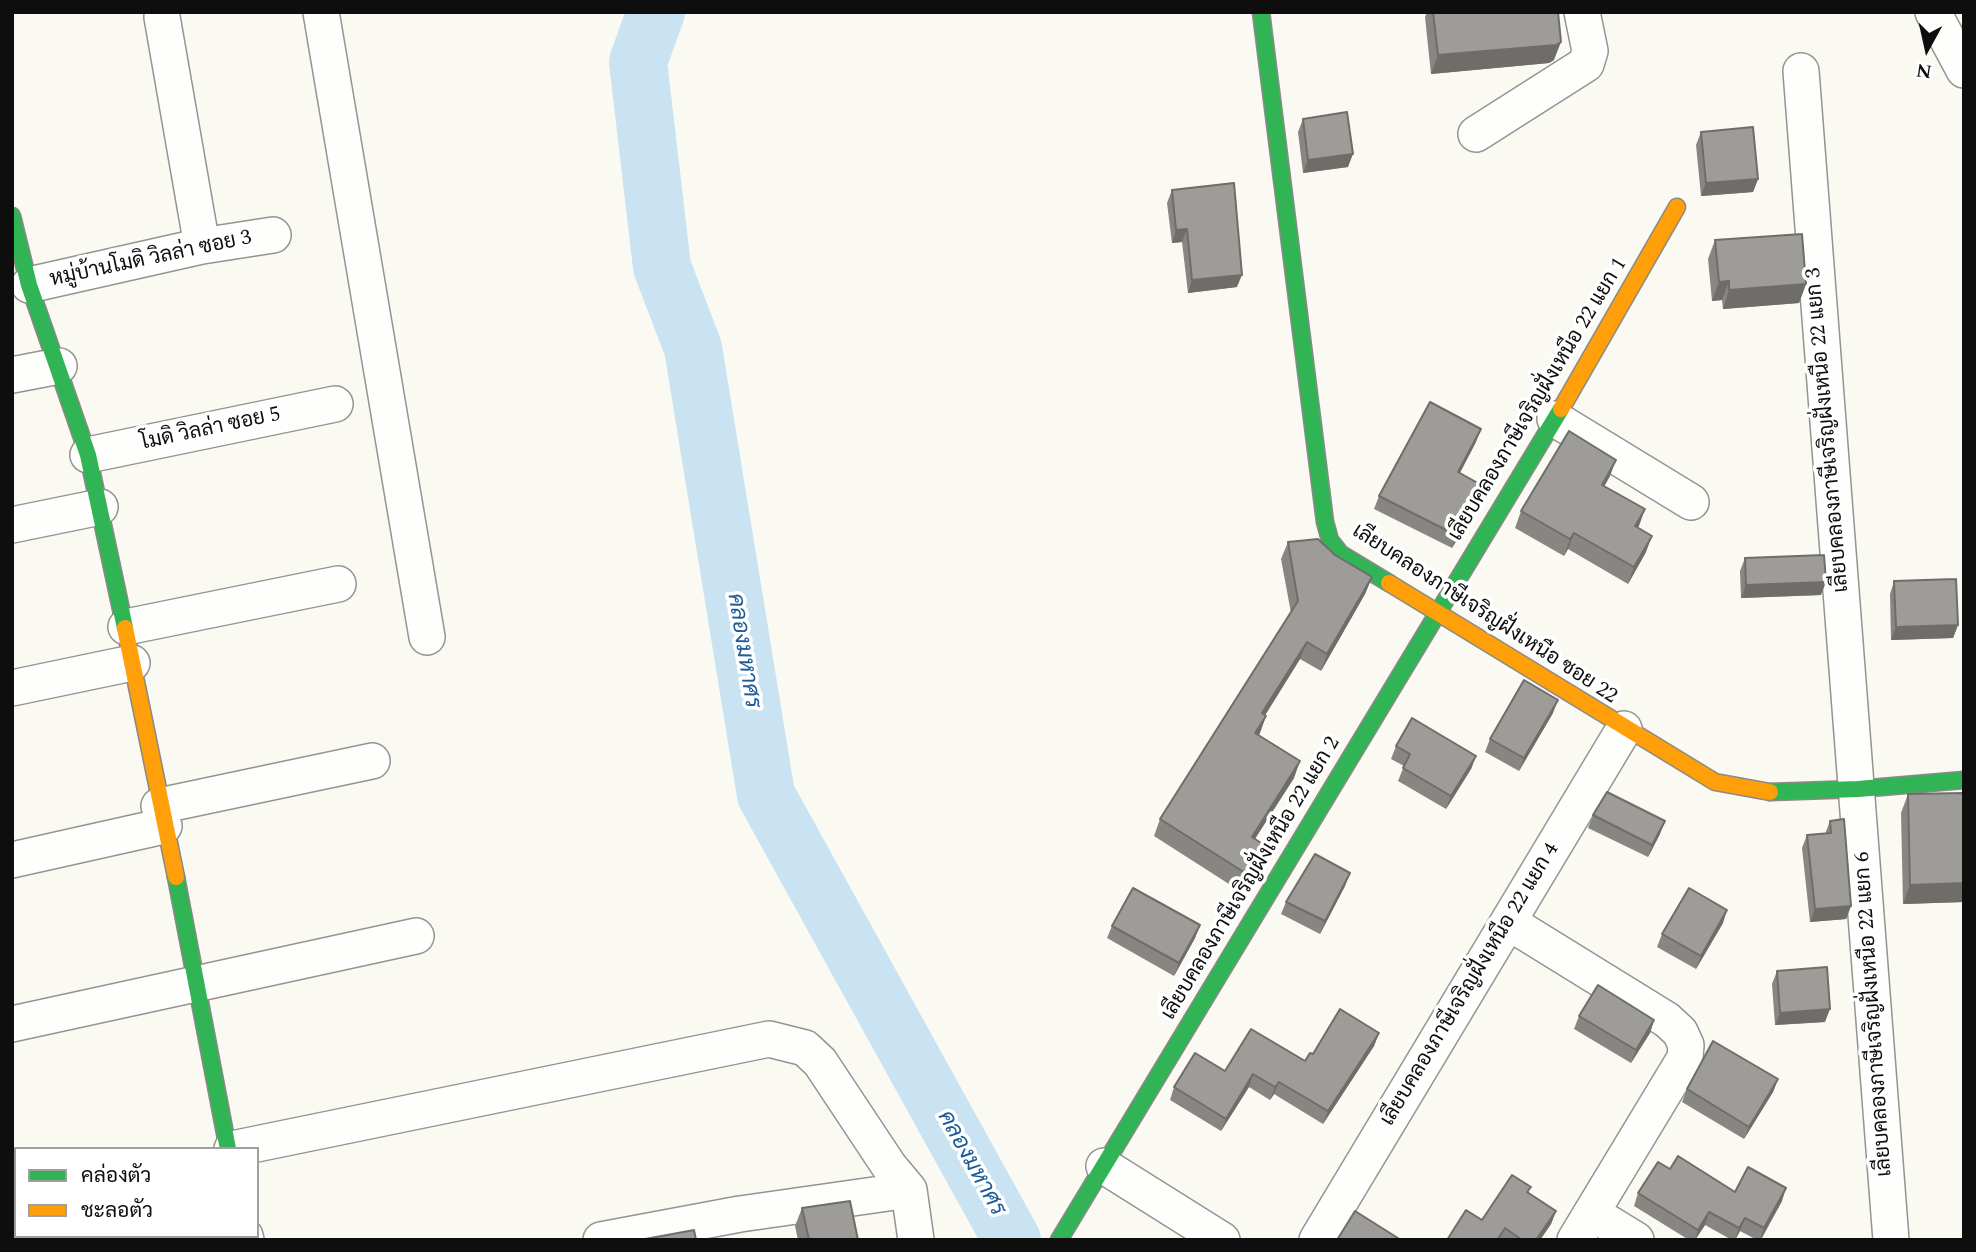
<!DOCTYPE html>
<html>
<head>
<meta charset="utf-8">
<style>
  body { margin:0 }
  #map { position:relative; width:1976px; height:1252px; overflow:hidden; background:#faf9f2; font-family:Spectral,Sarabun,serif }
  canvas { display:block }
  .frame { position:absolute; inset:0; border:14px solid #0e0e0e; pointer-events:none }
  .legend { position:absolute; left:14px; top:1147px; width:245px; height:91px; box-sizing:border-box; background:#fff; border:2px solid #9f9f9f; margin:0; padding:9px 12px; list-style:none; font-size:21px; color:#0e0e0e }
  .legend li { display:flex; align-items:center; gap:14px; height:35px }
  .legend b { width:35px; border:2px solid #9f9f9f }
  .north { position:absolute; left:1892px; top:14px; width:70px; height:70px; -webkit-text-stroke:5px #fff; paint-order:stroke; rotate:188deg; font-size:19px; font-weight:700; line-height:28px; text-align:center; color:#0e0e0e }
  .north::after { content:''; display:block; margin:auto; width:24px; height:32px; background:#0e0e0e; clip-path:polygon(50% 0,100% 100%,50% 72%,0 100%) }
</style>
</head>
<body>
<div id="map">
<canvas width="1976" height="1252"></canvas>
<div class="frame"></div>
<ul class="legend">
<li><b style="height:9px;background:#30b455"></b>คล่องตัว</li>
<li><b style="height:9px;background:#ff9f0a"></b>ชะลอตัว</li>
</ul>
<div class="north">N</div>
</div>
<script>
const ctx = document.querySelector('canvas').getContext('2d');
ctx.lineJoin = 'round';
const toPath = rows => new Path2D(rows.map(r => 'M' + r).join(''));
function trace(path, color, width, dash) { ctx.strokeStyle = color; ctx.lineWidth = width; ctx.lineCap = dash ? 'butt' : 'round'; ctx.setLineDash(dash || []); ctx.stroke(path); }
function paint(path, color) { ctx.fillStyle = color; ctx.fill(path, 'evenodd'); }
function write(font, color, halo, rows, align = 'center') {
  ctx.font = font + ' Spectral,Sarabun,serif'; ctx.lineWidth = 7; ctx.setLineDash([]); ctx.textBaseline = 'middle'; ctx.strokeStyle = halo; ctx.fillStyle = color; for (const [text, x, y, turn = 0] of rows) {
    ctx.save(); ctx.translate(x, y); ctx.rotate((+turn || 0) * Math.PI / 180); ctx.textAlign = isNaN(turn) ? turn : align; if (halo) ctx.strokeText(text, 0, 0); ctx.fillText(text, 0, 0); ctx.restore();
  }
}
trace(toPath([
  [656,12,638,62,662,267,693,348,766,795,1012,1240]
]), '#cae3f3', 58);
const street = toPath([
  [321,12,427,637],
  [1933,12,1964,70],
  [162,17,202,246],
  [1801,71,1891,1240],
  [1476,134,1586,64,1590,51,1582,12],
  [29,285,202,246,273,235],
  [12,375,59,366],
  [1555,419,1691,502],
  [88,455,335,404],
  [12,525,100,507],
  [126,627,338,584],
  [12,688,132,663],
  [159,806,372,761],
  [12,860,164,826],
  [1510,923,1667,1020,1680,1032,1686,1045,1685,1058,1575,1240],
  [12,1024,416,936],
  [232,1149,769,1039,805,1048,820,1062,889,1166,909,1190,916,1240],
  [1104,1166,1222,1240],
  [12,1194,16,1194],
  [1592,1213,1636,1240],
  [245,1236,246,1240],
  [601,1240,740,1214,909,1190],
  [1317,1240,1624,729]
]);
const fast = toPath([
  [1261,12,1325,522,1330,540,1341,554,1389,583],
  [12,216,29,285,88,455,125,628],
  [1770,792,1858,789,1964,780],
  [176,877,228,1149],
  [1059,1240,1561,409]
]);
const slow = toPath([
  [1561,409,1677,207],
  [1389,583,1715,782,1770,792],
  [125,628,176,877]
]);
trace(street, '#949491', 38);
trace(fast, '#8b8a87', 19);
trace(slow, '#8b8a87', 19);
trace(street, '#fefefd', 35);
trace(fast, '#30b455', 16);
trace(slow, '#ff9f0a', 16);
paint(toPath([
  [1427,12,1558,12,1554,60,1549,63,1431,74,1425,17],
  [1303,119,1348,167,1303,173,1298,132],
  [1701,132,1758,179,1753,192,1701,196,1696,145],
  [1172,190,1237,287,1188,293,1182,242,1172,243,1167,203],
  [1715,240,1806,284,1799,303,1723,309,1722,300,1712,301,1708,259],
  [1476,442,1460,473,1481,500,1452,548,1374,509,1379,496],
  [1610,476,1604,486,1638,527,1646,552,1628,584,1568,549,1564,556,1515,528,1521,511],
  [1288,542,1335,555,1372,577,1365,594,1321,671,1300,659,1265,715,1266,716,1259,735,1294,778,1255,839,1267,847,1261,864,1243,893,1154,836,1160,819,1291,613,1281,559],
  [1745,558,1821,595,1741,598,1740,571],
  [1894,581,1958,625,1953,638,1891,640,1890,594],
  [1553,713,1519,771,1485,752,1490,739],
  [1396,746,1476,756,1471,769,1446,809,1398,781,1404,766,1391,759],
  [1964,793,1964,902,1903,904,1901,813,1908,794],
  [1593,815,1660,834,1648,857,1588,828],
  [1830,821,1851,906,1846,919,1810,922,1802,848,1807,835,1825,834],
  [1345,886,1320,934,1281,914,1286,902],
  [1723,923,1696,969,1657,947,1662,934],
  [1200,925,1195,938,1174,976,1107,938,1112,926],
  [1777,971,1825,1022,1775,1025,1772,984],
  [1579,1016,1654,1020,1650,1033,1631,1063,1574,1029],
  [1379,1033,1374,1046,1323,1124,1274,1094,1270,1100,1249,1087,1221,1131,1170,1100,1174,1087,1305,1061,1313,1054],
  [1778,1079,1773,1092,1744,1139,1682,1102,1687,1089],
  [1670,1169,1735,1192,1782,1201,1761,1240,1757,1240,1740,1231,1735,1240,1732,1240,1705,1225,1695,1240,1689,1240,1634,1206,1638,1193],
  [1531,1187,1528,1193,1556,1211,1551,1224,1540,1240,1447,1240,1482,1220],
  [802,1208,858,1240,798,1240,795,1226]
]), '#888683');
paint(toPath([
  [1561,42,1554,60,1549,63,1431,74,1438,55],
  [1353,154,1348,167,1303,173,1308,160],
  [1758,179,1753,192,1701,196,1706,183],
  [1187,229,1182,242,1172,243,1176,230],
  [1242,275,1237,287,1188,293,1192,280],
  [1729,281,1722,300,1712,301,1719,282],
  [1806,284,1799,303,1723,309,1729,290],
  [1481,429,1476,442,1453,485,1458,472],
  [1616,460,1610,476,1596,501,1602,485],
  [1485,487,1481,500,1452,548,1456,535],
  [1645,509,1639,526,1629,542,1635,526],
  [1574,533,1568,549,1564,556,1570,539],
  [1652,536,1646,552,1628,584,1634,567],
  [1372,577,1365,594,1321,671,1327,654],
  [1826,582,1821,595,1741,598,1746,585],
  [1958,625,1953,638,1891,640,1896,627],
  [1307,642,1300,659,1256,730,1262,713],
  [1558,700,1553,713,1519,771,1524,758],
  [1266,716,1260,733,1249,750,1255,733],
  [1476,756,1471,769,1446,809,1451,796],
  [1300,761,1294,778,1245,854,1252,837],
  [1665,821,1660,834,1648,857,1652,845],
  [1267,847,1261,864,1243,893,1250,876],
  [1350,873,1345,886,1320,934,1325,921],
  [1964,883,1964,902,1903,904,1910,885],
  [1851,906,1846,919,1810,922,1815,909],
  [1727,910,1723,923,1696,969,1701,956],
  [1200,925,1195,938,1174,976,1179,963],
  [1830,1009,1825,1022,1775,1025,1780,1013],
  [1654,1020,1650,1033,1631,1063,1636,1050],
  [1379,1033,1374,1046,1323,1124,1328,1111],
  [1253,1074,1249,1087,1221,1131,1226,1119],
  [1778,1079,1773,1092,1744,1139,1749,1127],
  [1279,1082,1274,1094,1270,1100,1275,1087],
  [1786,1188,1782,1201,1760,1240,1764,1228],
  [1556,1211,1551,1224,1540,1240,1536,1240],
  [1709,1212,1705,1225,1695,1240,1698,1230],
  [1745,1218,1740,1231,1735,1240,1739,1228]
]), '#6f6d6a');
const building = toPath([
  [1433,12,1558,12,1561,42,1556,45,1438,55,1433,12],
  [1347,112,1353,154,1308,160,1303,119,1347,112],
  [1753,127,1758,179,1706,183,1701,132,1753,127],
  [1234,183,1242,275,1192,280,1187,229,1176,230,1172,190,1234,183],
  [1802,234,1806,284,1729,290,1729,281,1719,282,1715,240,1802,234],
  [1430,402,1481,429,1458,472,1485,487,1456,535,1379,496,1430,402],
  [1569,431,1616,460,1602,485,1645,509,1635,526,1652,536,1634,567,1574,533,1570,539,1521,511,1569,431],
  [1318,539,1335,555,1372,577,1327,654,1307,642,1262,713,1266,716,1255,733,1300,761,1252,837,1267,847,1250,876,1160,819,1298,601,1288,542,1318,539],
  [1824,555,1826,582,1746,585,1745,558,1824,555],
  [1956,579,1958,625,1896,627,1894,581,1956,579],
  [1524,680,1558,700,1524,758,1490,739,1524,680],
  [1412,718,1476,756,1451,796,1403,768,1410,754,1396,746,1412,718],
  [1607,792,1665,821,1652,845,1593,815,1607,792],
  [1964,793,1964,883,1910,885,1908,794,1964,793],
  [1844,819,1851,906,1815,909,1807,835,1831,833,1830,821,1844,819],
  [1315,854,1350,873,1325,921,1286,902,1315,854],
  [1133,888,1200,925,1179,963,1112,926,1133,888],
  [1689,888,1727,910,1701,956,1662,934,1689,888],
  [1827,967,1830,1009,1780,1013,1777,971,1827,967],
  [1598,985,1654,1020,1636,1050,1579,1016,1598,985],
  [1340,1009,1379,1033,1328,1111,1279,1082,1275,1087,1253,1074,1226,1119,1174,1087,1195,1053,1225,1071,1251,1029,1305,1061,1310,1053,1313,1054,1340,1009],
  [1713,1041,1778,1079,1749,1127,1687,1089,1713,1041],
  [1678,1156,1735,1192,1748,1167,1786,1188,1764,1228,1745,1218,1739,1228,1709,1212,1698,1230,1638,1193,1658,1162,1670,1169,1678,1156],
  [1512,1175,1531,1187,1527,1192,1556,1211,1536,1240,1522,1240,1505,1228,1497,1240,1447,1240,1466,1210,1482,1220,1512,1175],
  [850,1201,858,1240,809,1240,802,1208,850,1201],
  [1355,1211,1401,1240,1337,1240,1355,1211],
  [694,1230,696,1240,640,1240,694,1230]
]);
paint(building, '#9e9c98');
trace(building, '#6f6d6a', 2);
write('21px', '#0e0e0e', '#fff', [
  ["หมู่บ้านโมดิ วิลล่า ซอย 3",151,260,-12],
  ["เลียบคลองภาษีเจริญฝั่งเหนือ 22 แยก 1",1539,400,-59],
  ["โมดิ วิลล่า ซอย 5",211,430,-12],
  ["เลียบคลองภาษีเจริญฝั่งเหนือ 22 แยก 3",1829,430,-95],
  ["เลียบคลองภาษีเจริญฝั่งเหนือ ซอย 22",1484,615,33],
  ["เลียบคลองภาษีเจริญฝั่งเหนือ 22 แยก 2",1252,879,-59],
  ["เลียบคลองภาษีเจริญฝั่งเหนือ 22 แยก 4",1471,985,-59],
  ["เลียบคลองภาษีเจริญฝั่งเหนือ 22 แยก 6",1875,1014,-94]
]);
write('italic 23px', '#1d5c9a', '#fff', [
  ["คลองมหาศร",742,651,81],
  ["คลองมหาศร",970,1164,61]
]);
</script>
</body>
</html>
